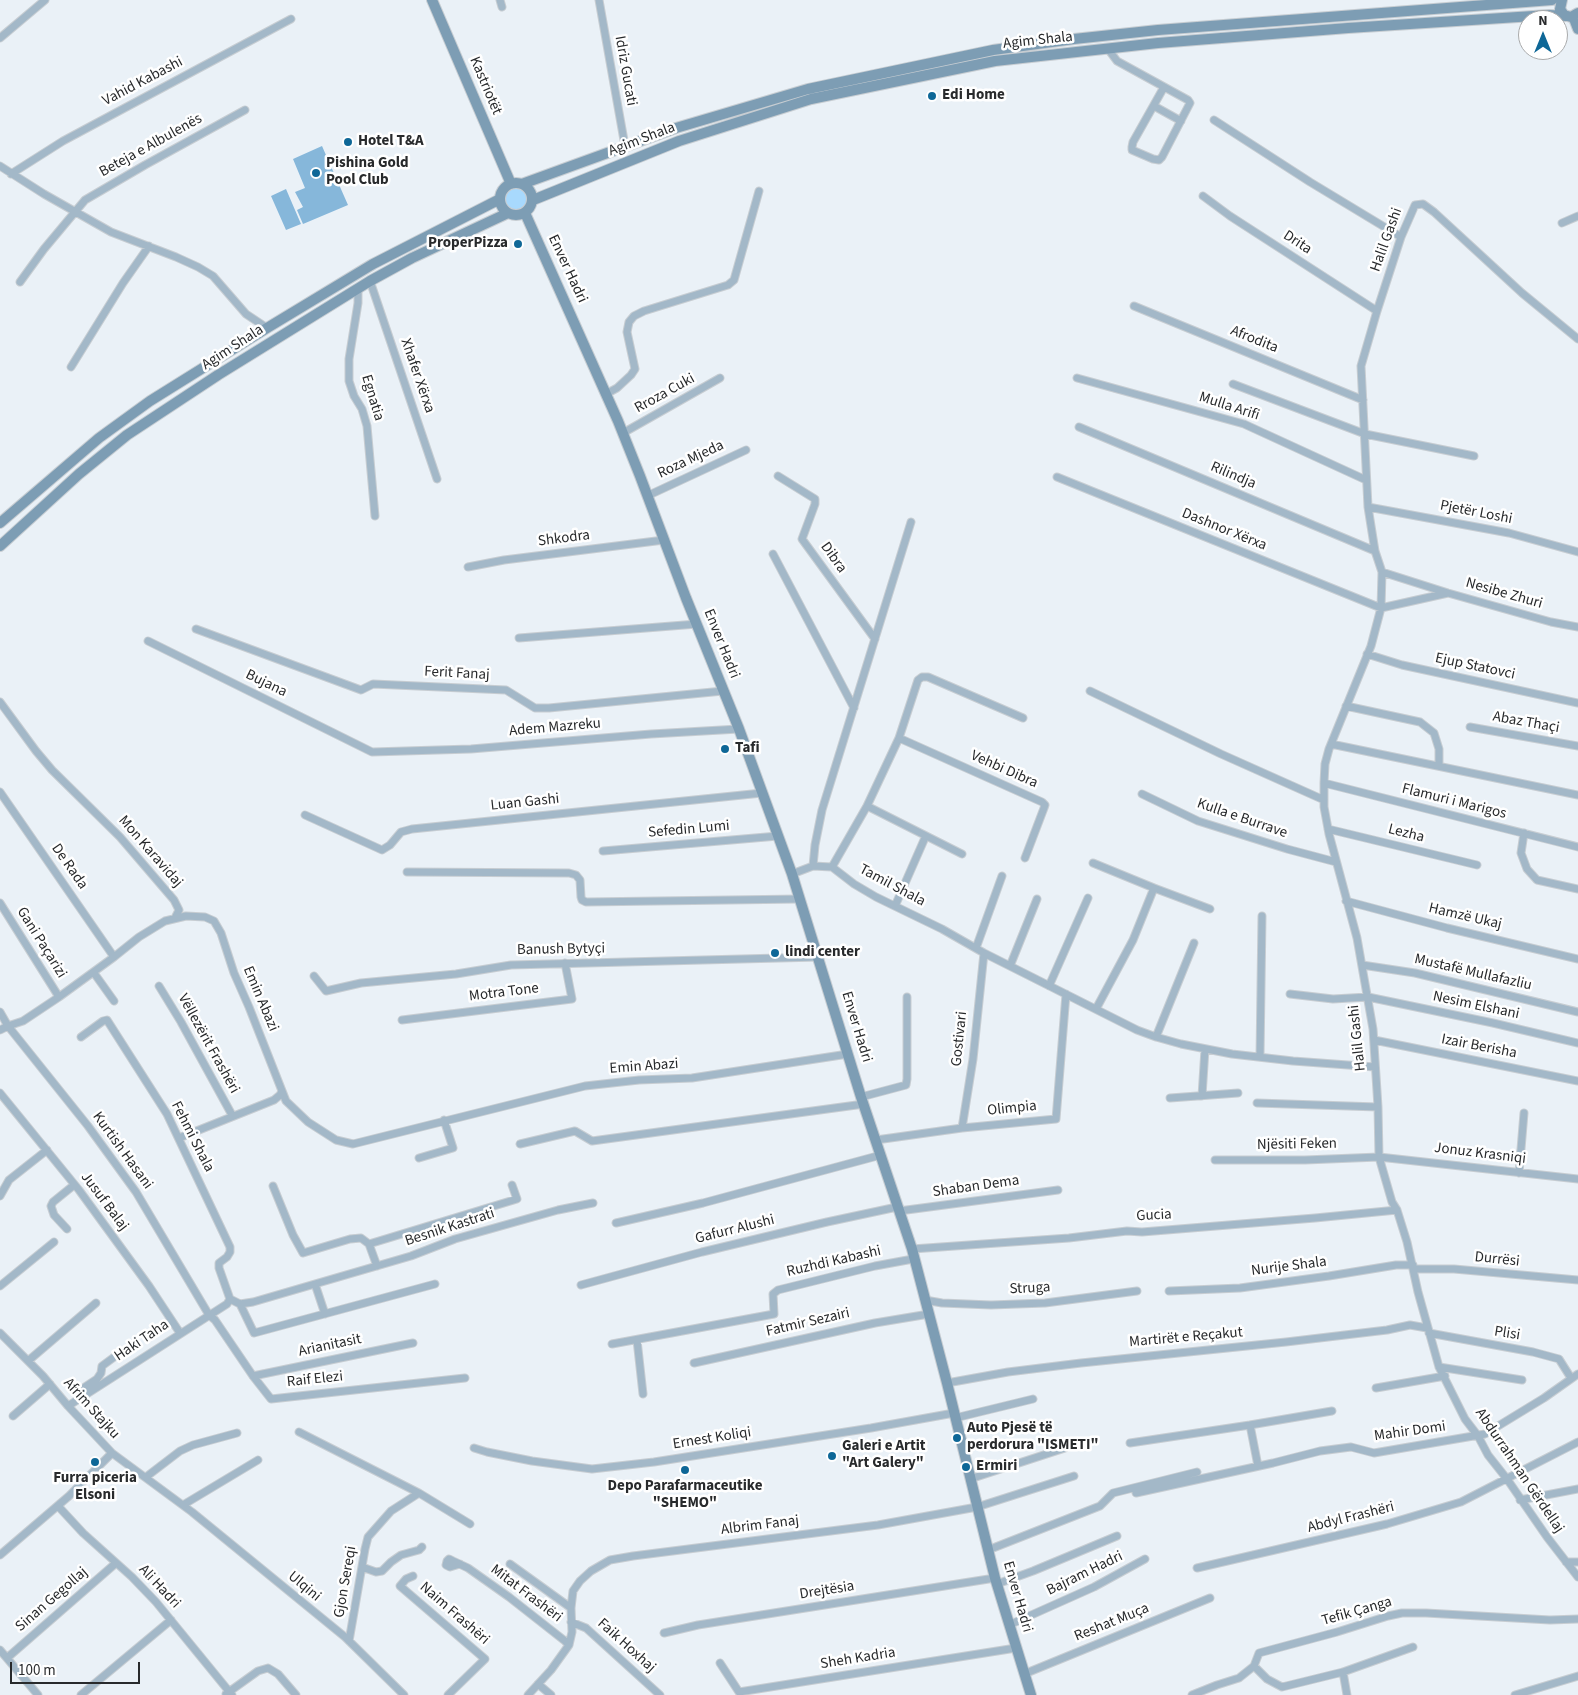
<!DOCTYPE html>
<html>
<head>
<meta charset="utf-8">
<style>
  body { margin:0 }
  #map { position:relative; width:1578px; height:1695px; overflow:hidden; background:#eaf1f7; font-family:"Source Sans 3",sans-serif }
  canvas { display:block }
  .north { position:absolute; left:1518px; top:10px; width:50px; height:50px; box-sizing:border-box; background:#fff; border:1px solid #a9aaab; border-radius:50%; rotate:0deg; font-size:14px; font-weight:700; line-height:20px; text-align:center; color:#282a2c }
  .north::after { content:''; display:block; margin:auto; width:18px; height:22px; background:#0e6797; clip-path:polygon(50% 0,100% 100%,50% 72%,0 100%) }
  .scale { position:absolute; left:10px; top:1662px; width:130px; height:22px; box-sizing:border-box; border:2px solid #282a2c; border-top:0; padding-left:6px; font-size:15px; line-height:18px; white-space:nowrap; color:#282a2c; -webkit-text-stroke:4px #fff; paint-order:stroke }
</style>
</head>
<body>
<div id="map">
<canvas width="1578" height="1695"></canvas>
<div class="north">N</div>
<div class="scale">100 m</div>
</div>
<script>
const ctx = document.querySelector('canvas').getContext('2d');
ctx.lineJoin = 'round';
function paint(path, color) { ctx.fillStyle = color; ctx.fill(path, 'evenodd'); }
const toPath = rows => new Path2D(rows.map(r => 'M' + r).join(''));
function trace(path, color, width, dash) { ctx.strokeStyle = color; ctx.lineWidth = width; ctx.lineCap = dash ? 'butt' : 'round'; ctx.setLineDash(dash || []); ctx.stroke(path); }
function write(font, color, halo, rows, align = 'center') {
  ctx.font = font + ' "Source Sans 3",sans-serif'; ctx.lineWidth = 5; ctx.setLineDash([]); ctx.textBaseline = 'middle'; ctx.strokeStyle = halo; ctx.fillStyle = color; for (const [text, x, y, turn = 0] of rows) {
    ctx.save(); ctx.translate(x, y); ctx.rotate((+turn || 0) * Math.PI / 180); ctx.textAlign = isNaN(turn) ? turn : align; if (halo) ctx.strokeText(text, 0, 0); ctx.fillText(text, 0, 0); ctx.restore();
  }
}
paint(toPath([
  '504 199a12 12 0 1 1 24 0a12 12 0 1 1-24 0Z'
]), '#a8d9fd');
paint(toPath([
  [322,146,348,205,303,224,297,210,303,207,295,192,305,188,293,159],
  [286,189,301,224,286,230,271,196]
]), '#86b7da');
const street = toPath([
  [500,0,502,7],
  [599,0,625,146],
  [0,38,45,0],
  [1108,49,1117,61,1188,100,1190,103,1162,157,1159,160,1153,159,1132,150,1132,147,1133,142,1164,87],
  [1154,106,1181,121],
  [1214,120,1310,182,1401,237],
  [0,166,44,194,111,232,176,257,198,267,213,276,246,314,267,328],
  [11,174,63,141,291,19],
  [1203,196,1230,216,1377,311],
  [1562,223,1578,216],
  [370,281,437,479],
  [20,282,44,249,85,200,145,165,245,110],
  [358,288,358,303,349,359,349,381,354,396,362,409,367,426,375,516],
  [1134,306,1363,400],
  [1578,339,1522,293,1434,212,1423,204,1415,205,1401,237,1377,311,1361,366,1368,507,1375,551,1382,572,1381,608,1371,646,1329,749,1325,764,1324,783,1324,807,1329,834,1357,938,1373,1029,1378,1107,1379,1157,1392,1202,1397,1210,1407,1242,1418,1292,1439,1367,1465,1419,1478,1436,1488,1455,1507,1479,1547,1537,1578,1577],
  [71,367,123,283,149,246],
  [1077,378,1244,424,1366,480],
  [1233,384,1365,434,1474,456],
  [606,394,617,388,631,375,635,369,627,332,629,322,634,316,644,311,728,285,734,280,759,191],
  [1079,427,1375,551],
  [623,433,720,378],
  [778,476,815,499,815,504,802,539,875,639],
  [1057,477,1381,608,1448,593],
  [647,496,746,450],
  [1368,507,1509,533,1578,552],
  [773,554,854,708],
  [468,567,504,560,664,540],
  [1382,572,1448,593,1551,622,1578,627],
  [196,629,361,690,373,684,506,690,535,708,549,708,723,691],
  [519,638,697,624],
  [148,641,372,752,471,749,651,734,739,729],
  [1367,654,1402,665,1578,703],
  [1090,691,1221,754,1324,800],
  [0,702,36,751,52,770,120,837,174,900,179,910,175,918],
  [1346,706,1420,722,1434,733,1439,749,1439,765],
  [1470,727,1578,746],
  [899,738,1042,802,1045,805,1044,808,1025,858],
  [1331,744,1578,795],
  [1324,783,1578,847],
  [0,792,114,957],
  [1142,794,1198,821,1287,849,1336,862],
  [867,806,962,854],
  [305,815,382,850,390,845,401,832,412,829,762,793],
  [1328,829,1477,865],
  [1524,833,1521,853,1527,869,1537,880,1578,889],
  [603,851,778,836],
  [1093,863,1154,888],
  [813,866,815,845,822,810,911,522],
  [832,867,867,806,899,738,918,680,922,677,928,677,1023,718],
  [407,872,569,873,576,875,580,880,581,897,582,900,586,902,800,899],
  [792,874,813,866,832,867,854,884,876,897,942,929,984,953,1137,1030,1156,1037,1181,1044,1232,1054,1293,1061,1375,1067],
  [1346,901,1447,928,1578,959],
  [0,903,59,997],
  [895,906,924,840],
  [976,948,1002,876],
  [1362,965,1415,973,1578,1012],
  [1010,966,1037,899],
  [94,973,114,1001],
  [314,976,326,991,361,983,456,974,511,965,818,957],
  [159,986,181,1022,232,1115],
  [1049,986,1088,898],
  [1290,994,1333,999,1368,997,1493,1023,1578,1043],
  [1096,1009,1133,940,1154,888,1210,909],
  [0,1012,8,1026,88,1126,136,1192,209,1315,215,1320,253,1376,271,1399,465,1378],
  [402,1020,572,999,565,963],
  [0,1030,8,1026,23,1021,59,997,114,957,139,937,165,921,186,916,205,917,214,921,221,933,234,973,249,1007,286,1101,308,1122,336,1140,353,1144,585,1086,639,1080,692,1078,848,1054],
  [81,1037,103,1021,107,1020,167,1114,230,1247,230,1252,227,1257,219,1263,219,1268,230,1299],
  [1156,1037,1194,943],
  [1374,1040,1578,1081],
  [1260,1057,1262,916],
  [0,1093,79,1190,149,1286,180,1333],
  [1202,1096,1205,1049],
  [861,1097,906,1085,907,1079,907,997],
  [1170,1098,1238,1093],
  [1257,1103,1378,1107],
  [962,1128,973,1059,984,953],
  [179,1138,274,1100,280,1095,282,1091],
  [876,1140,962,1128,1056,1119,1066,994],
  [520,1144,575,1131,592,1141,864,1104],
  [419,1158,453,1148,444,1120],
  [1215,1160,1305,1160,1379,1157,1578,1179],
  [1519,1173,1524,1113],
  [273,1186,293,1235,303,1253,350,1239,361,1238,369,1244,377,1266],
  [0,1196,9,1180,47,1150],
  [899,1211,1058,1190],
  [616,1223,703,1203,881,1155],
  [67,1229,54,1215,51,1206,53,1202,74,1185],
  [369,1244,517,1199,512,1185],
  [912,1249,1069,1238,1127,1231,1142,1232,1315,1218,1397,1210],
  [1413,1269,1454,1269,1578,1280],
  [315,1284,325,1314],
  [581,1285,702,1252,827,1222,897,1207],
  [0,1286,54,1242],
  [1169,1291,1240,1288,1329,1276,1396,1265,1413,1265],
  [230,1299,240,1304,253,1302,411,1256,455,1239,558,1210,593,1203],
  [925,1300,942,1303,991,1305,1045,1303,1137,1291],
  [240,1304,254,1333,435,1284],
  [0,1333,43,1376,68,1406,112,1453,192,1512,345,1637,404,1695],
  [1429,1333,1533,1352,1559,1359,1571,1378],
  [637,1340,643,1394],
  [612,1344,774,1314,773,1294,778,1290,875,1266,913,1259],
  [28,1361,96,1303],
  [694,1363,875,1323,929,1314],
  [1439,1367,1522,1380],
  [253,1376,413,1343],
  [947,1383,1008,1372,1081,1363,1286,1342,1387,1330,1410,1325,1427,1328],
  [1376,1388,1445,1376],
  [86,1394,85,1387,97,1379,101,1373,102,1366,121,1352],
  [68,1406,227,1304,230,1299],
  [13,1416,50,1384],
  [955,1418,1033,1399],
  [299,1432,419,1493],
  [1130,1443,1250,1425],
  [474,1448,487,1452,532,1461,592,1469,654,1462,871,1428,954,1413],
  [1258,1466,1250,1425,1332,1411],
  [146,1477,180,1451,193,1445,237,1433],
  [970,1479,1065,1448],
  [1136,1493,1273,1463,1320,1451,1351,1447,1374,1453,1485,1434,1544,1398,1578,1374],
  [1520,1500,1578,1489],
  [183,1505,258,1460],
  [58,1506,83,1533,132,1577,156,1602,232,1695],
  [988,1550,1100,1506,1113,1493,1197,1472],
  [0,1555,69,1496,112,1453],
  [1566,1562,1578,1562],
  [460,1564,450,1567,446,1565,447,1561,449,1559,453,1561,468,1568,509,1597,565,1641,569,1645],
  [510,1564,571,1608],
  [362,1567,376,1572,382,1571,391,1562,401,1555,419,1550,422,1547],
  [1197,1568,1387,1524,1461,1502,1578,1442],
  [413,1576,406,1579,400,1586,485,1659,448,1695],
  [997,1584,1033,1571,1117,1536],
  [571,1622,586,1628,660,1695],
  [1009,1625,1094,1587,1145,1559],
  [664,1633,698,1625,995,1578],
  [349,1641,365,1549,368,1537,391,1511,419,1493,470,1524],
  [0,1650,38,1695],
  [7,1658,116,1563],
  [720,1663,739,1692,1016,1648],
  [1254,1666,1267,1679,1282,1687,1343,1672,1413,1647],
  [1343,1672,1347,1695],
  [1024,1674,1210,1598],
  [538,1684,551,1695],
  [226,1694,258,1671,268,1668,278,1674,296,1695],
  [81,1695,171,1620],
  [528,1695,551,1670,569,1645,572,1632,571,1608,573,1591,580,1581,591,1571,610,1560,633,1556,878,1525,977,1507,1074,1476],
  [1192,1695,1217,1685,1239,1678,1254,1666,1259,1653,1337,1632,1388,1616,1402,1613,1426,1613,1550,1620,1578,1619],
  [1515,1695,1578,1676]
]);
const secondary = toPath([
  [432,0,511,184],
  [1562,0,1560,9,1564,15,1571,17,1578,13],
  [1573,16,1578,29],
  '500 199a16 16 0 1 1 32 0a16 16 0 1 1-32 0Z',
  [522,184,676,128,808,89,993,50,1074,39,1158,30,1552,0],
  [533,200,679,141,811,99,995,61,1158,43,1348,28,1549,15,1566,16],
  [525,213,618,421,640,476,686,598,739,729,792,874,861,1097,912,1249,947,1383,995,1578,1031,1695],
  [0,523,99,438,150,401,267,328,373,264,500,199],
  [0,546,79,474,127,435,218,375,370,281,412,258,508,213]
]);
trace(street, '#c7cdd2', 9);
trace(secondary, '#c7cdd2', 12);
trace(street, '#a3b8c8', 7);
trace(secondary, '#7d9db4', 10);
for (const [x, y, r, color] of [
  [932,96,5,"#0e6797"],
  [348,142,5,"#0e6797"],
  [316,173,5,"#0e6797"],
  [518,244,5,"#0e6797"],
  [725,749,5,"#0e6797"],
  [775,953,5,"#0e6797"],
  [957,1438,5,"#0e6797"],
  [832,1456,5,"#0e6797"],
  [95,1462,5,"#0e6797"],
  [966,1467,5,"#0e6797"],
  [685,1470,5,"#0e6797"]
]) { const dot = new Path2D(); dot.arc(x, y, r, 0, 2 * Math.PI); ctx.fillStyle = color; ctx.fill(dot); trace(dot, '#fff', 2); }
write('15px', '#282a2c', '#fff', [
  ["Agim Shala",1038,41,-6],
  ["Idriz Gucati",625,71,80],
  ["Vahid Kabashi",143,82,-28],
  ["Kastriotët",485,86,67],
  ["Agim Shala",642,140,-21],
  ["Beteja e Albulenës",151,146,-29],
  ["Halil Gashi",1387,240,-70],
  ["Drita",1297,243,33],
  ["Enver Hadri",567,269,65],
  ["Afrodita",1254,340,22],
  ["Agim Shala",233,348,-33],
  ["Xhafer Xërxa",417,376,71],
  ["Rroza Cuki",665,394,-29],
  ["Egnatia",372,398,73],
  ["Mulla Arifi",1229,407,18],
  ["Roza Mjeda",691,460,-25],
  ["Rilindja",1233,476,23],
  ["Pjetër Loshi",1476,513,11],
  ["Dashnor Xërxa",1224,530,22],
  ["Shkodra",564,539,-7],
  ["Dibra",833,558,54],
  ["Nesibe Zhuri",1504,594,16],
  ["Enver Hadri",721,644,68],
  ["Ejup Statovci",1475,667,12],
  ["Ferit Fanaj",457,674,3],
  ["Bujana",266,684,26],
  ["Abaz Thaçi",1526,723,10],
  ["Adem Mazreku",555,728,-5],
  ["Vehbi Dibra",1004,770,24],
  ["Flamuri i Marigos",1454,802,14],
  ["Luan Gashi",525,803,-6],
  ["Kulla e Burrave",1242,819,19],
  ["Sefedin Lumi",689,830,-5],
  ["Lezha",1406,834,14],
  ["Mon Karavidaj",150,852,49],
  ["De Rada",69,867,55],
  ["Tamil Shala",892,886,28],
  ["Hamzë Ukaj",1465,917,13],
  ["Gani Paçarizi",41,943,58],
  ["Banush Bytyçi",561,950,-1],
  ["Mustafë Mullafazliu",1473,973,13],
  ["Motra Tone",504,993,-7],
  ["Emin Abazi",260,999,67],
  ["Nesim Elshani",1476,1006,12],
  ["Enver Hadri",856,1027,73],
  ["Halil Gashi",1358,1038,-96],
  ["Gostivari",960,1039,-84],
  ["Vëllezërit Frashëri",208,1044,61],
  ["Izair Berisha",1479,1047,11],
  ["Emin Abazi",644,1067,-4],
  ["Olimpia",1012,1109,-6],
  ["Fehmi Shala",192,1137,63],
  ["Njësiti Feken",1297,1145,-1],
  ["Kurtish Hasani",122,1151,54],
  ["Jonuz Krasniqi",1480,1154,7],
  ["Shaban Dema",976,1187,-8],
  ["Jusuf Balaj",104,1202,53],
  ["Gucia",1154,1216,-3],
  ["Besnik Kastrati",450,1228,-18],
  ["Gafurr Alushi",735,1230,-14],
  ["Durrësi",1497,1260,6],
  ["Ruzhdi Kabashi",834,1262,-13],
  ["Nurije Shala",1289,1267,-7],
  ["Struga",1030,1289,-3],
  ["Fatmir Sezairi",808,1323,-13],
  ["Plisi",1507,1334,9],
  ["Martirët e Reçakut",1186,1338,-5],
  ["Haki Taha",142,1341,-34],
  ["Arianitasit",330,1346,-12],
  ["Raif Elezi",315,1380,-6],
  ["Afrim Stajku",91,1409,48],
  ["Mahir Domi",1410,1432,-8],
  ["Ernest Koliqi",712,1439,-9],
  ["Abdurrahman Gërdellaj",1519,1471,56],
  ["Abdyl Frashëri",1351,1518,-14],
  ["Albrim Fanaj",760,1526,-7],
  ["Bajram Hadri",1085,1574,-26],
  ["Gjon Sereqi",346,1582,-80],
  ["Ali Hadri",159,1587,47],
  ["Ulqini",304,1587,40],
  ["Drejtësia",827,1591,-9],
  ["Mitat Frashëri",526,1594,37],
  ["Enver Hadri",1017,1597,74],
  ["Sinan Gegollaj",52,1600,-41],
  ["Tefik Çanga",1357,1612,-16],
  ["Naim Frashëri",454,1614,41],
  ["Reshat Muça",1112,1623,-22],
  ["Faik Hoxhaj",626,1646,42],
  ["Sheh Kadria",858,1659,-9]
]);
write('bold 15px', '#282a2c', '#fff', [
  ["Edi Home",942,96],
  ["Hotel T&A",358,142],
  ["Pishina Gold",326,164],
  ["Pool Club",326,181],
  ["ProperPizza",508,244,"right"],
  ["Tafi",735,749],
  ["lindi center",785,953],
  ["Auto Pjesë të",967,1429],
  ["perdorura \"ISMETI\"",967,1446],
  ["Galeri e Artit",842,1447],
  ["\"Art Galery\"",842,1464],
  ["Ermiri",976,1467],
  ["Furra piceria",95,1479,"center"],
  ["Elsoni",95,1496,"center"],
  ["Depo Parafarmaceutike",685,1487,"center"],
  ["\"SHEMO\"",685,1504,"center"]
], 'left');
</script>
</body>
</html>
